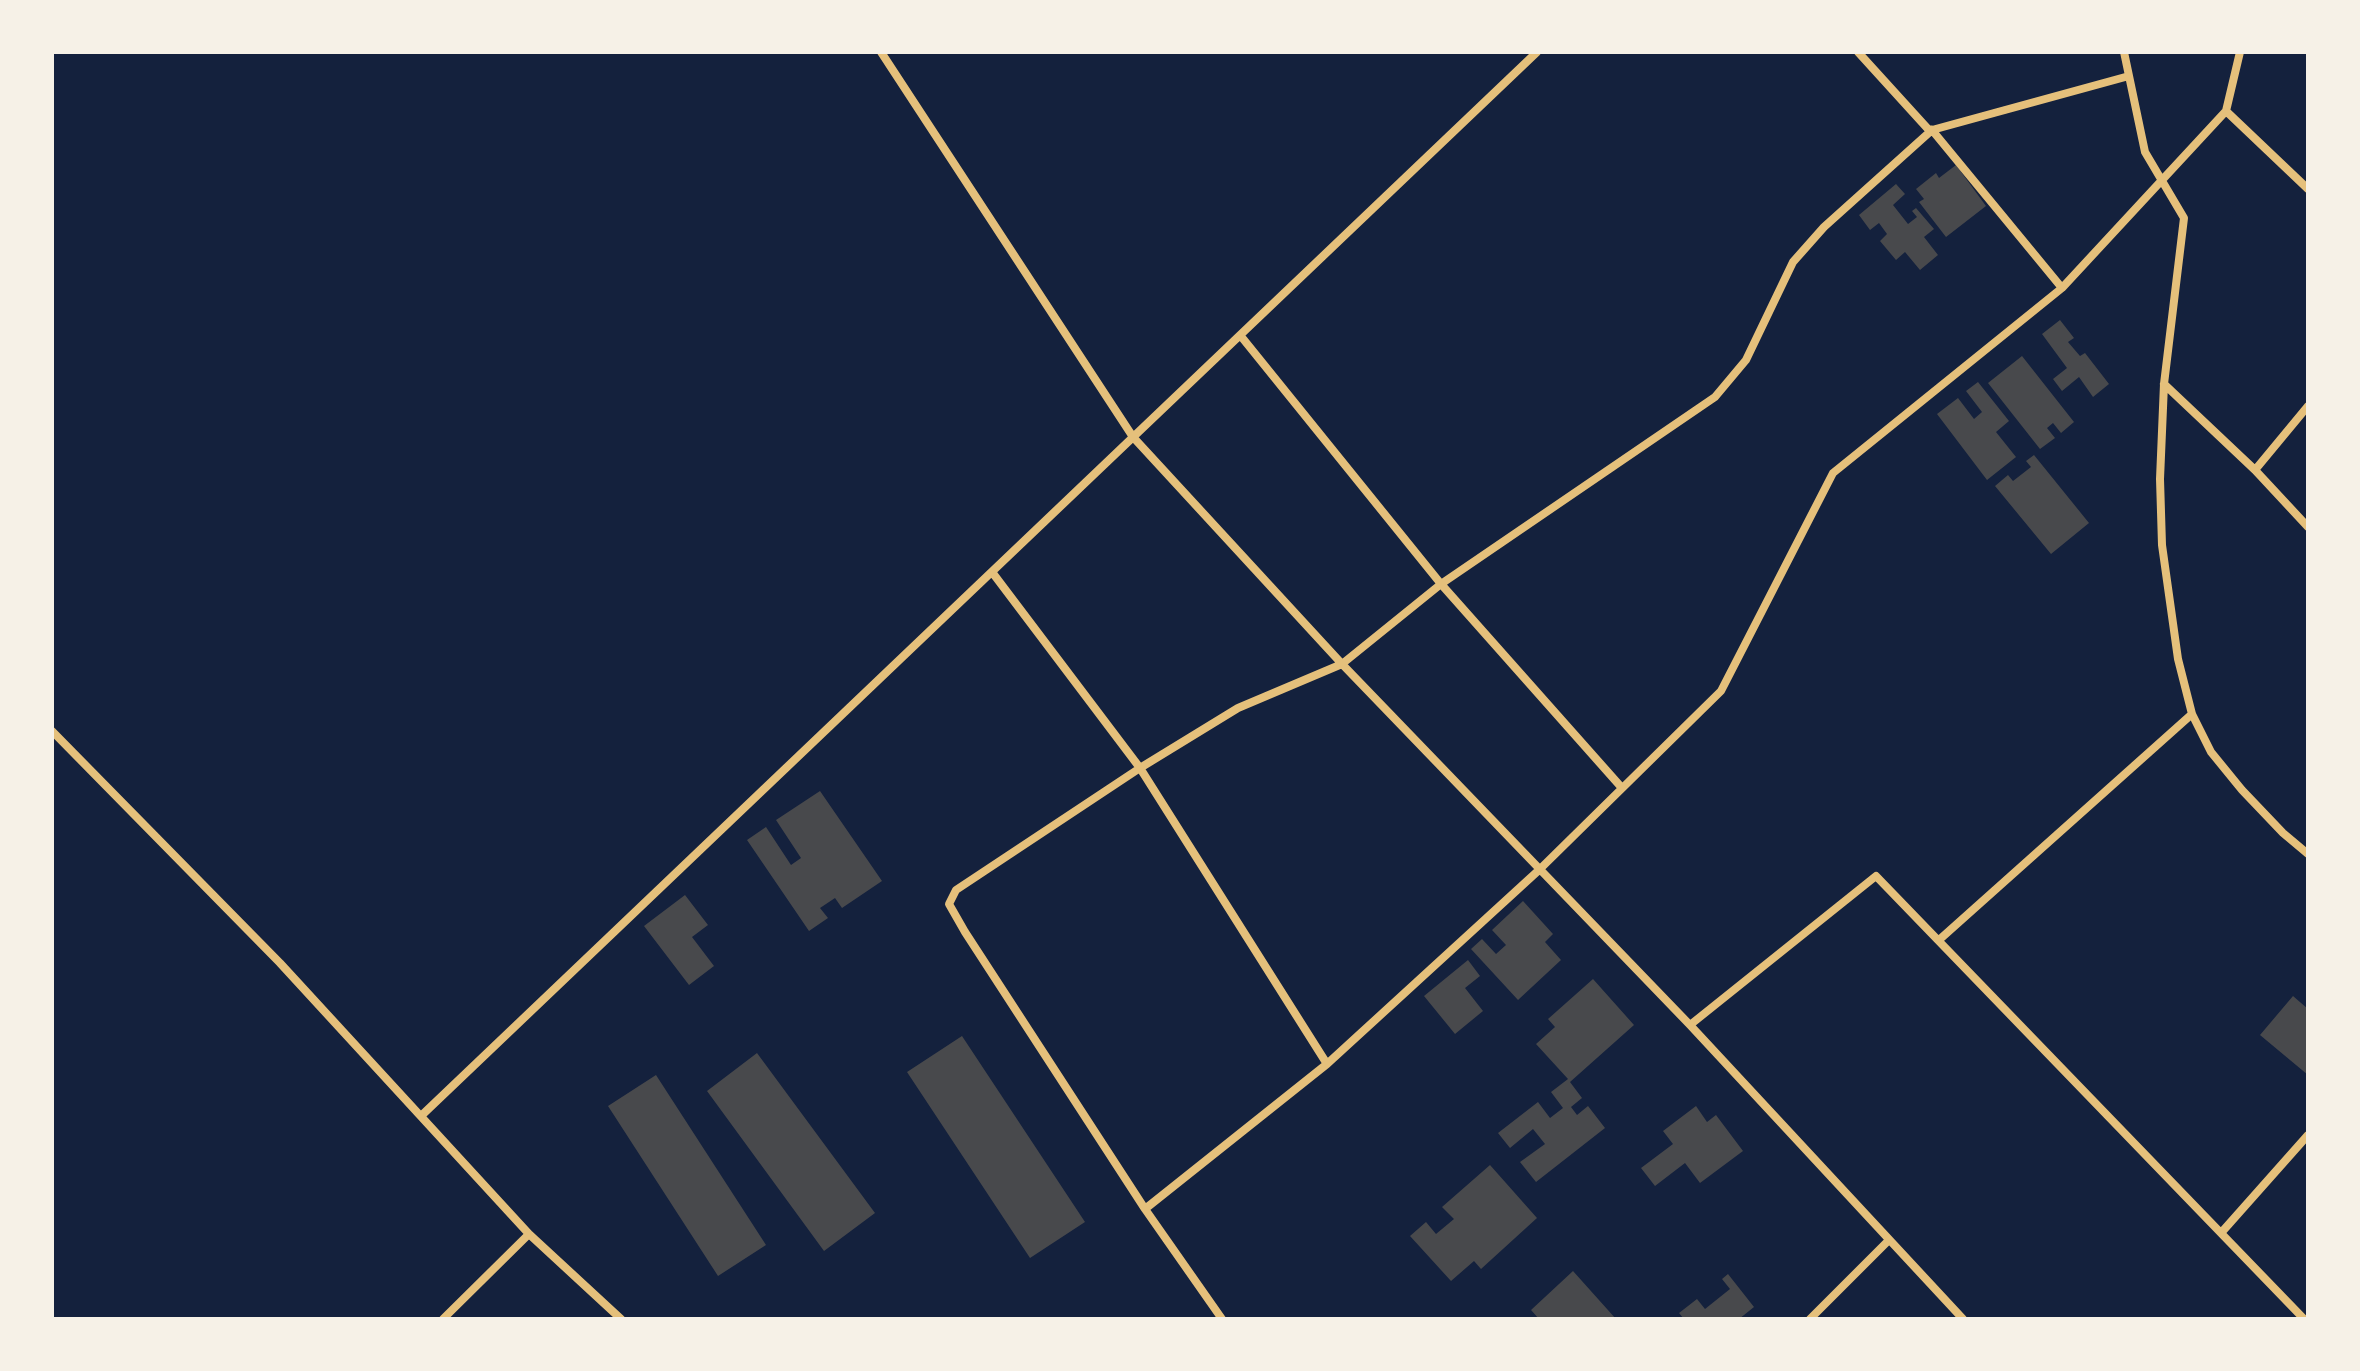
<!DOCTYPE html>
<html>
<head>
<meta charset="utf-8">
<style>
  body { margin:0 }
  #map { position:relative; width:2360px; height:1371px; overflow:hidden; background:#14213d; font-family:Signika,sans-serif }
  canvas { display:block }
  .frame { position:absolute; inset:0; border:54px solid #f6f1e7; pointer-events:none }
</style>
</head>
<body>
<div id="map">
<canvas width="2360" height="1371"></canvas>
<div class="frame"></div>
</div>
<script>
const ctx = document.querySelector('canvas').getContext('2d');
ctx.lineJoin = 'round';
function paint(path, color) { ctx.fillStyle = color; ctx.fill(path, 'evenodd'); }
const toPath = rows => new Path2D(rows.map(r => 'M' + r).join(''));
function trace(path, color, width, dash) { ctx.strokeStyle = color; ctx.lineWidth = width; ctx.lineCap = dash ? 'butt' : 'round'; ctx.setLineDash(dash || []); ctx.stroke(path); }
paint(toPath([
  [1956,165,1986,206,1946,237,1919,202,1924,199,1916,189,1936,173,1939,178],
  [1896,184,1905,194,1893,205,1908,224,1917,217,1912,211,1916,208,1934,229,1924,237,1938,255,1920,270,1905,252,1896,260,1880,241,1887,234,1879,223,1870,230,1859,215],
  [2060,320,2074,338,2068,342,2080,356,2085,353,2109,384,2093,397,2079,377,2062,391,2053,379,2067,368,2042,334],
  [2022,356,2074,422,2061,433,2053,423,2047,428,2055,438,2040,449,1988,383],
  [1978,382,2009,421,1996,432,2016,457,1987,480,1937,414,1958,398,1974,419,1982,412,1966,391],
  [2034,455,2089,523,2051,554,1995,486,2008,475,2013,481,2031,467,2026,461],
  [820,791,882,881,842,908,835,898,820,908,828,918,809,931,747,840,766,827,791,865,801,858,776,820],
  [685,895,708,925,692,937,714,966,689,985,644,926],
  [1523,901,1553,934,1545,942,1561,960,1518,1000,1471,949,1482,939,1496,954,1506,945,1492,930],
  [1468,960,1480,976,1465,988,1483,1011,1455,1034,1424,996],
  [1593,979,1634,1025,1570,1082,1582,1098,1571,1107,1577,1115,1588,1106,1605,1128,1536,1182,1520,1162,1545,1144,1533,1129,1510,1148,1498,1133,1538,1102,1550,1118,1563,1108,1551,1092,1568,1079,1536,1044,1555,1027,1548,1019],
  [2293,996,2308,1009,2308,1075,2260,1035],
  [962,1036,1085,1222,1030,1258,907,1072],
  [757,1053,875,1213,824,1251,707,1091],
  [656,1075,766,1245,718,1276,608,1106],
  [1696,1106,1707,1122,1716,1115,1743,1151,1700,1183,1685,1163,1655,1186,1641,1168,1673,1144,1663,1131],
  [1490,1165,1537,1218,1481,1269,1474,1261,1451,1281,1410,1236,1426,1222,1436,1234,1454,1219,1442,1207],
  [1573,1271,1616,1319,1539,1319,1531,1310],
  [1728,1274,1754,1307,1739,1319,1684,1319,1679,1313,1697,1299,1705,1309,1730,1289,1722,1279]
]), '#48494c');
trace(toPath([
  [881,52,1133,437,1342,664,1690,1025,1963,1319],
  [1858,52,1928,129,1932,130,2129,76],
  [2124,52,2145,152,2184,218,2164,384,2160,479,2162,545,2178,659,2192,714,2211,752,2242,790,2283,833,2308,854],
  [2226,111,2308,189],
  [1240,335,1441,584,1622,788],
  [2164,384,2255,470,2308,527],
  [2255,470,2308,406],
  [992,572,1140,768,1327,1064],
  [52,731,280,963,529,1234,621,1319],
  [1939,940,2192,714],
  [1690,1025,1876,876,2304,1319],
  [421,1116,1537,52],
  [1145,1209,1327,1064,1539,870,1721,691,1833,473,2062,288,2226,111,2240,52],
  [2221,1233,2308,1135],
  [443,1319,529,1234],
  [1222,1319,1145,1209,965,932,949,904,956,890,1140,768,1238,708,1342,664,1441,584,1715,397,1746,360,1793,262,1824,227,1932,130,2062,288],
  [1810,1319,1889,1240]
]), '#e5c07b', 8);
</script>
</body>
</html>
